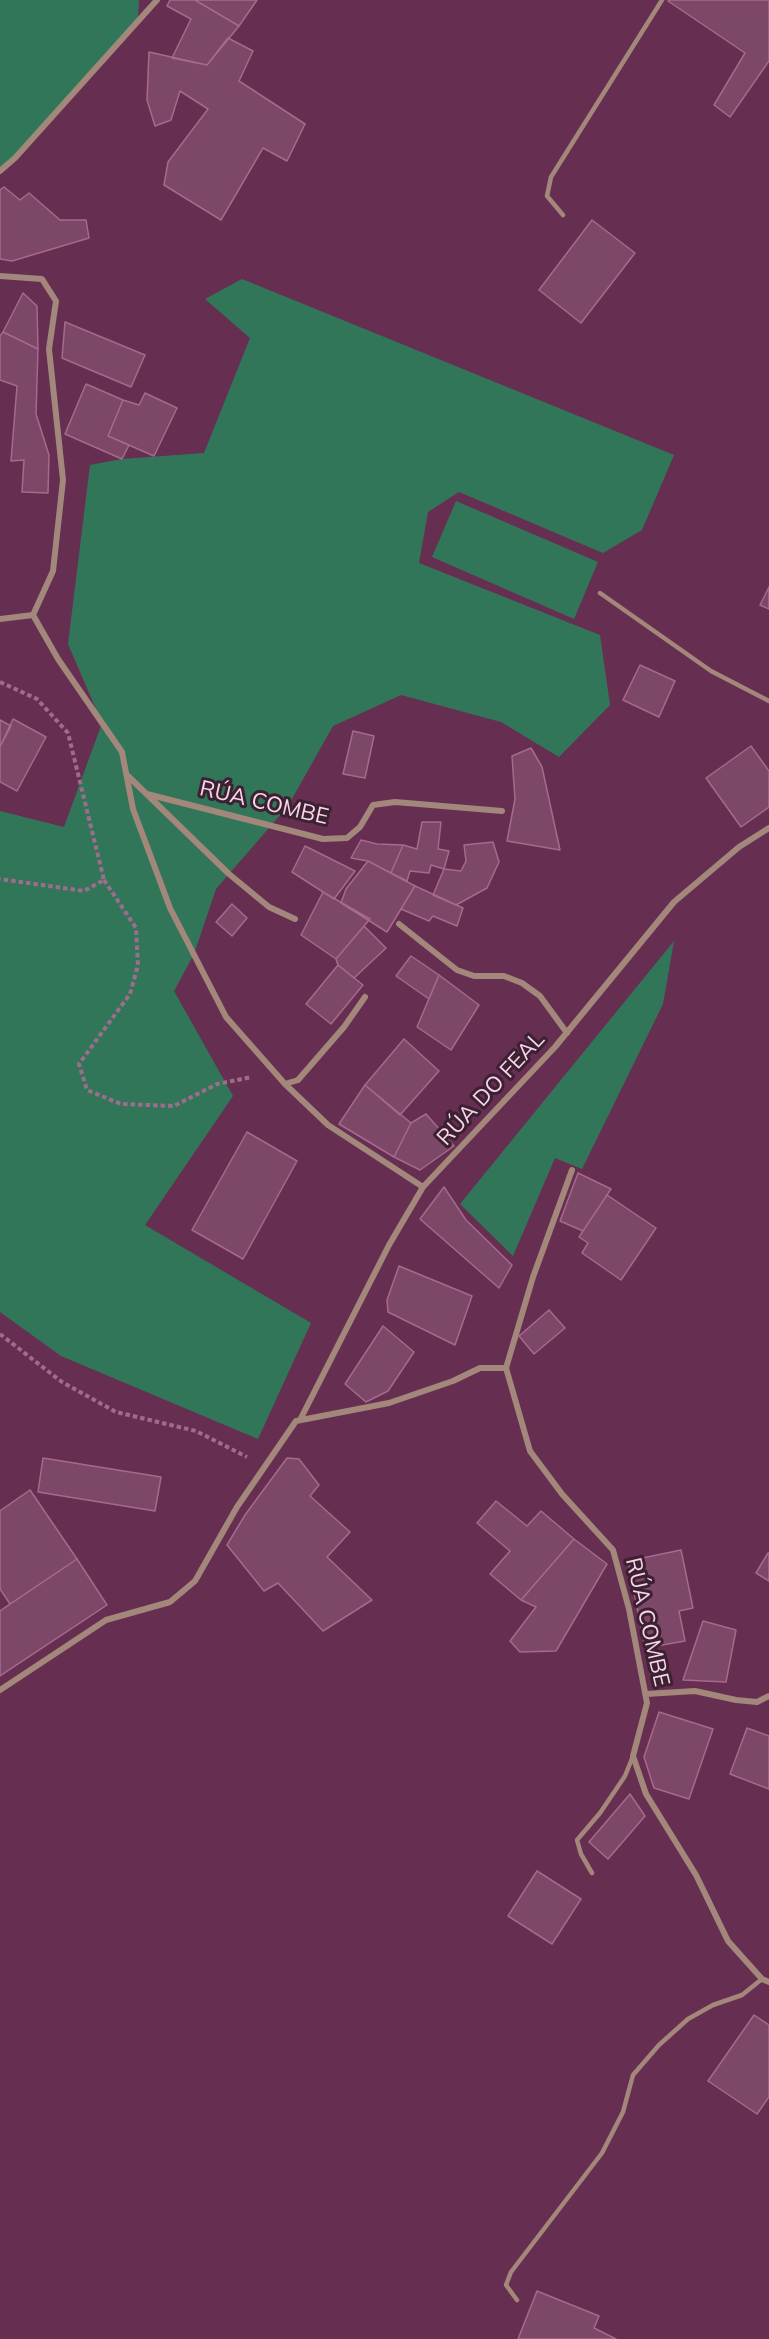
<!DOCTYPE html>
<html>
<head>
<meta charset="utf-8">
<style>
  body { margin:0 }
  canvas { display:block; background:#662e51 }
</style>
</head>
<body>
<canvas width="769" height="2339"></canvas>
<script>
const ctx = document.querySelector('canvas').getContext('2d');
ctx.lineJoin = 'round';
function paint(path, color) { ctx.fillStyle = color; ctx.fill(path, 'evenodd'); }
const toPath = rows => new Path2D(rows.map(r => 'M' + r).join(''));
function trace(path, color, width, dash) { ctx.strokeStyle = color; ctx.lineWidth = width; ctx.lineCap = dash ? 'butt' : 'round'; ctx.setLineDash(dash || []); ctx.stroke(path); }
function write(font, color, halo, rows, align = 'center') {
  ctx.font = font + ' Mulish,sans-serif'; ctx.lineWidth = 6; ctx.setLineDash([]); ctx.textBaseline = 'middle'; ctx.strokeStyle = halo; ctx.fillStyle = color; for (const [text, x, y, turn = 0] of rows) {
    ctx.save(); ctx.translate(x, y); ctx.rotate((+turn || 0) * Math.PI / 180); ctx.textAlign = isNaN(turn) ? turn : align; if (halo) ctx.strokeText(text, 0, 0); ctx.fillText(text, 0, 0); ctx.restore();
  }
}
paint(toPath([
  [0,0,139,0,138,21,15,158,0,167],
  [242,279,674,455,642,530,603,553,459,492,428,512,419,563,600,635,610,705,559,757,501,722,401,695,333,726,288,806,216,889,194,954,174,991,233,1096,145,1225,311,1323,258,1439,61,1356,0,1312,0,811,64,827,102,723,68,644,90,465,122,459,204,453,250,338,205,299],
  [456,501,598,562,574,619,432,557],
  [674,941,663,1004,582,1169,555,1158,513,1256,460,1204]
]), '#32765a');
const building = toPath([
  [170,0,195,0,239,26,207,65,172,58,191,19,167,6,170,0],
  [195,0,257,0,239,26,195,0],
  [670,0,769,0,769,61,730,117,714,105,745,53,668,1,670,0],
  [228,38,253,51,239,81,305,124,287,161,263,148,221,220,164,185,168,162,208,109,180,91,171,120,155,126,147,100,149,52,207,65,228,38],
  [4,187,20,200,29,193,60,220,86,220,89,238,12,261,0,259,0,190,4,187],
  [592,220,635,253,581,323,539,290,592,220],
  [23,293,37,306,38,349,3,332,23,293],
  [65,322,145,355,131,387,62,358,65,322],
  [3,332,38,349,36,414,49,455,48,493,22,492,24,460,11,461,17,386,0,380,0,336,3,332],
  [86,384,123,400,108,436,129,445,122,459,65,434,86,384],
  [145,393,177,408,154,456,108,436,123,400,139,405,145,393],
  [769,587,769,609,760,605,769,587],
  [640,665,675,681,659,717,623,700,640,665],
  [13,719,46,737,17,791,0,782,0,747,13,719],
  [0,720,11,726,0,747,0,720],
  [353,731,374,736,365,778,343,774,353,731],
  [751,746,769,771,769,807,741,827,706,778,751,746],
  [531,748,542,767,560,850,507,841,515,799,512,756,531,748],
  [422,822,441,822,438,849,449,851,444,869,431,865,429,873,410,871,407,881,391,873,403,845,417,849,422,822],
  [361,840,377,844,403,845,391,873,368,861,351,858,361,840],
  [493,842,499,862,487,888,456,905,433,895,444,869,461,871,466,861,464,845,493,842],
  [305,846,355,871,334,899,292,872,305,846],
  [368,861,415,886,387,932,341,903,346,889,368,861],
  [415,886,463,908,457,926,433,916,429,921,401,909,415,886],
  [323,892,370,919,336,959,301,935,323,892],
  [232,904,247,918,232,936,216,922,232,904],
  [364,926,386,948,354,978,338,965,336,959,364,926],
  [411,956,439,975,429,999,396,976,411,956],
  [338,965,363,985,331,1024,306,1004,338,965],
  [439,975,479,1005,451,1050,417,1027,439,975],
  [404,1039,439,1071,400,1115,365,1085,404,1039],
  [365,1085,411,1123,394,1157,339,1124,365,1085],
  [426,1114,454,1146,420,1170,394,1157,411,1123,426,1114],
  [247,1132,297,1161,243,1259,192,1230,247,1132],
  [578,1173,611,1189,583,1231,560,1221,578,1173],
  [444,1187,466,1220,512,1265,499,1288,420,1219,444,1187],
  [607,1195,656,1228,621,1280,582,1253,588,1243,579,1237,607,1195],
  [399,1266,472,1296,455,1345,388,1312,387,1300,399,1266],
  [549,1310,565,1328,534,1354,519,1336,549,1310],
  [383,1326,414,1352,388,1391,366,1402,345,1384,383,1326],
  [43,1458,161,1477,155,1511,38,1492,43,1458],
  [287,1458,299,1459,319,1485,310,1496,350,1532,327,1557,372,1600,323,1631,278,1583,264,1591,227,1545,245,1515,287,1458],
  [30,1490,77,1559,10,1604,0,1589,0,1511,30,1490],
  [496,1501,527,1526,541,1511,574,1539,521,1600,490,1574,510,1551,477,1523,496,1501],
  [574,1539,607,1564,556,1651,520,1652,510,1641,536,1607,521,1600,574,1539],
  [681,1550,693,1608,679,1611,685,1641,645,1648,628,1561,681,1550],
  [768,1553,769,1554,769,1581,756,1573,768,1553],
  [77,1559,107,1605,0,1676,0,1611,77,1559],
  [703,1621,736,1630,726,1682,683,1680,703,1621],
  [659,1712,713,1729,689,1799,654,1788,644,1757,659,1712],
  [747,1728,769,1736,769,1789,730,1774,747,1728],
  [630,1794,645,1816,608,1859,589,1842,630,1794],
  [537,1871,581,1899,552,1944,508,1916,537,1871],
  [754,2015,769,2025,769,2097,757,2114,708,2081,754,2015],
  [537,2291,599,2316,594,2328,616,2339,518,2339,537,2291]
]);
paint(building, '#7d4767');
trace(building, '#a7698d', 1.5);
trace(toPath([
  [0,682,37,699,68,733,104,880,84,891,0,879],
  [104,880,136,928,138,965,130,994,79,1064,87,1090,121,1104,174,1106,217,1084,252,1077],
  [0,1334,62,1382,116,1412,196,1431,247,1457]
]), '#9e6d8b', 4, [4.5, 3]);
trace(toPath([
  [563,215,547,196,551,177,662,0],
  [600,593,711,671,769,701],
  [592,1873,581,1854,577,1840,600,1813,625,1776,633,1756],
  [517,2300,506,2285,511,2272,602,2153,623,2112,633,2075,659,2045,688,2019,713,2005,742,1995,762,1979]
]), '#a3877b', 4.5);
trace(toPath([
  [0,171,15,158,157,0],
  [0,276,42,279,56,301,49,349,63,480,53,571,33,615,58,659,122,752,133,809,170,908,226,1017,285,1084,328,1125,423,1187],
  [0,619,33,615],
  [128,776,229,874,269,907,295,919],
  [147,794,323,839,347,838,360,827,373,805,395,802,502,811],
  [399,924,457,970,474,976,504,976,522,983,540,996,567,1033],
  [285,1084,298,1080,344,1027,365,997],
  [506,1368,533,1277,572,1170],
  [300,1420,389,1245,423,1187,555,1047,674,902,739,847,769,828],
  [0,1690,106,1620,170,1602,195,1581,237,1507,296,1421,389,1403,453,1381,480,1368,506,1368,530,1451,562,1494,613,1550,629,1609,647,1703,633,1756,646,1794,696,1875,728,1941,762,1979,769,1982],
  [646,1694,695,1691,736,1700,757,1702,769,1696]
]), '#a3877b', 6);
write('22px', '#f9d5e9', '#3b2131', [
  ["RÚA COMBE",264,803,13],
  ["RÚA DO FEAL",491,1089,-47],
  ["RÚA COMBE",647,1622,77]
]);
</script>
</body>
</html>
